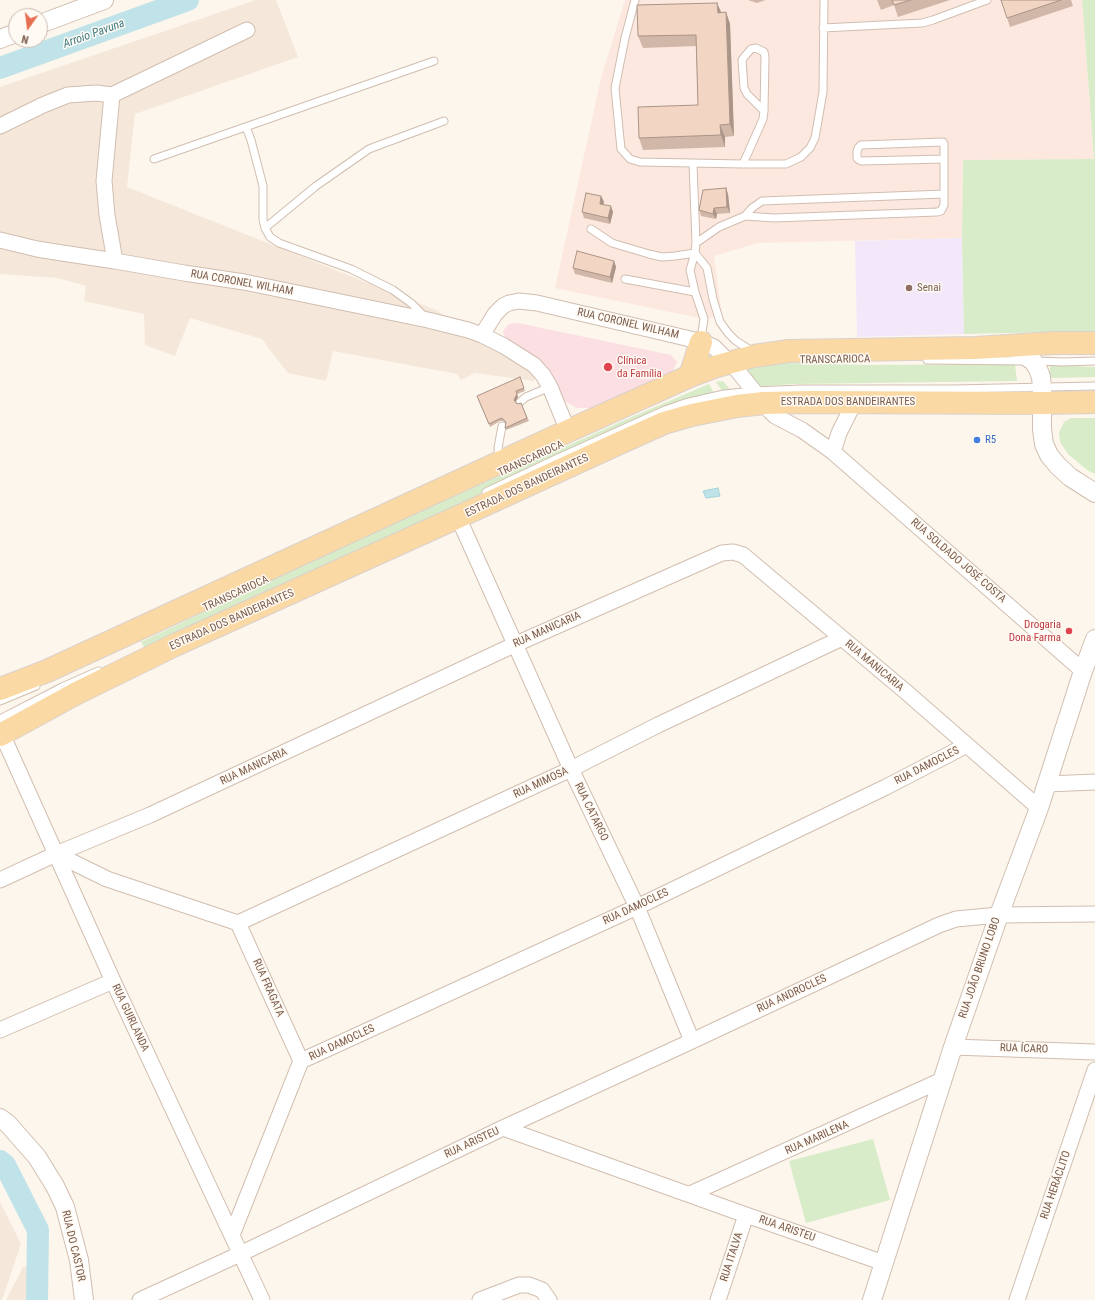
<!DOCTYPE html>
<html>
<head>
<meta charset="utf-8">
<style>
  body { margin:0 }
  #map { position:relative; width:1095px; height:1300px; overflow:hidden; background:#fdf6ec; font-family:"Roboto Condensed",sans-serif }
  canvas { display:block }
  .north { position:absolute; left:8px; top:8px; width:40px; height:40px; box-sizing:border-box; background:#fffaf3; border:1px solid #cabbb1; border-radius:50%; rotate:194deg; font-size:11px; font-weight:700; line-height:16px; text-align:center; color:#7a5c4d }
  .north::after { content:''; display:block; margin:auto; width:14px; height:18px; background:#e76f51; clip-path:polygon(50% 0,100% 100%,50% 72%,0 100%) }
</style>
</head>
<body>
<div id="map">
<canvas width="1095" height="1300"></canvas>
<div class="north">N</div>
</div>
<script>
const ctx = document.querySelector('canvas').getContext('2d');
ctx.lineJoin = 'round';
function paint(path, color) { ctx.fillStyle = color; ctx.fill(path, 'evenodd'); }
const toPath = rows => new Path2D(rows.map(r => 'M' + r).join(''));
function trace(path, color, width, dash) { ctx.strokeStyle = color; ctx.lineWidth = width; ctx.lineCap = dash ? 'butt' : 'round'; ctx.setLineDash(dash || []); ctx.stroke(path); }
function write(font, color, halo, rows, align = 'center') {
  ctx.font = font + ' "Roboto Condensed",sans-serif'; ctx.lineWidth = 3; ctx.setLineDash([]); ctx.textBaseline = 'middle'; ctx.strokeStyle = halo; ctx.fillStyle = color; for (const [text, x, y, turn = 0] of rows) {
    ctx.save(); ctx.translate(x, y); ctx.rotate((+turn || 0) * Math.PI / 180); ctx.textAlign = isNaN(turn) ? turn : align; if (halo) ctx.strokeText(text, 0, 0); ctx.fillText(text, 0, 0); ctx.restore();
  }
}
paint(toPath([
  [256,0,276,0,298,57,135,114,127,187,436,310,535,374,534,381,475,373,461,380,457,374,333,351,326,381,288,373,272,353,262,339,190,318,175,356,145,345,144,314,84,301,86,286,58,278,0,274,0,87],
  [0,1202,21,1244,2,1300,0,1300],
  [23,1267,31,1268,30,1300,6,1300]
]), '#f5e8da');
paint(toPath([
  [625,0,1082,0,1094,159,963,160,962,238,758,243,714,256,722,316,718,317,704,319,555,288,601,78]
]), '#fde8e0');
paint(toPath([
  [962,238,964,334,857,337,855,241]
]), '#f3e8fa');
paint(toPath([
  [518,323,671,355,677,362,672,372,591,408,577,408,563,400,505,340,503,331,509,324]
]), '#fbdfe3');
paint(toPath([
  [1082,0,1095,0,1095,331,964,334,962,238,963,160,1094,159],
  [787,363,867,365,1015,364,1017,381,793,384,752,387,739,370],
  [1050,365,1095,367,1095,377,1050,378],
  [723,381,733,393,725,395,716,382],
  [709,384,715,395,456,508,147,652,141,642,339,548,627,419],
  [1071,418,1095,418,1095,474,1087,470,1068,454,1060,442,1059,432,1064,422],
  [873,1139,890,1200,806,1223,789,1161]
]), '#d8ecc9');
const water = toPath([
  [718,488,720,496,706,498,703,491,718,488]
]);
paint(water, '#bfe3e8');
trace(water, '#a5d3da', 1);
trace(toPath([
  [0,68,188,0],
  [0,1161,5,1165,38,1230,37,1300]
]), '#bfe3e8', 22);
const service = toPath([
  [635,0,625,38,615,88,621,149,630,159,640,162,743,164,786,164,801,157,810,148,815,138,823,92,824,0],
  [823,28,922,23,933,20,987,0],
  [246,127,251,140,263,186,263,220,265,228,270,237,279,243,351,269,393,290,411,303,425,317],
  [154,159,434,61],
  [693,164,696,243,695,253,690,270,695,292,704,319,701,339],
  [743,164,763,119,764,111,765,57,764,52,756,48,751,49,745,56,742,60,744,88,747,94,764,111],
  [944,194,944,144,943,142,861,145,858,148,857,152,857,158,859,160,862,161,944,159],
  [265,228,316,186,369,149,444,121],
  [591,229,612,243,649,254,662,257,675,256,695,253],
  [696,243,719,227,745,216,752,208,762,201,944,194,944,205,941,211,937,212,774,218,745,216],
  [695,253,707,268,713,299,720,322,728,333,736,341,752,351],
  [625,279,695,292],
  [927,360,1025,361],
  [1035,361,1063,362,1095,361],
  [520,402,526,397,550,387],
  [499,459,498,448,502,426],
  [486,492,558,458,665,410,685,403,724,394,754,391,801,389,953,389,1095,386],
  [0,701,36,686],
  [0,719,62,687,98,671]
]);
const minor = toPath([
  [112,95,104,181,107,215,115,261],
  [0,126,43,105,68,95,96,93,112,95,247,30],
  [0,240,37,249,62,253,115,261,184,273,244,282,428,320,468,330,482,335,504,346,534,365,543,375,550,387,568,431],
  [482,335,495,314,503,306,509,303,519,301,537,303,686,338,701,342,714,347,737,370,770,411,775,416,802,430,833,452,1083,671],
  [833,452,839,433,855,401],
  [458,517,571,769,637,907,692,1041],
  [2,734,113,981,262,1300],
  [1047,784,1095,782],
  [56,854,107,879,238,923,301,1061,232,1235],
  [0,880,56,854,150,815,516,644,722,553,733,552,743,555,905,691,1039,808],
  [238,923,571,769,658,725,842,638],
  [0,1030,113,981],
  [953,1047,1095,1052],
  [301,1061,637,907,886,787,967,745],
  [503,1128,746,1215,884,1263],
  [690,1194,942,1080],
  [140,1300,240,1254,503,1128,692,1041,939,925,956,919,999,915,1095,914],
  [480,1300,519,1285,529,1285,542,1290,549,1300],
  [718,1300,746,1215],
  [1017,1300,1095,1070]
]);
const tertiary = toPath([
  [40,24,104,0],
  [0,39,16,33],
  [1010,346,1033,361,1038,369,1041,377,1042,388,1042,429,1044,444,1049,455,1058,466,1070,477,1095,493],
  [0,1118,8,1124,37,1157,55,1186,65,1207,79,1260,84,1300],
  [872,1300,953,1047,999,915,1039,808,1083,671,1095,639]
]);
const primary = toPath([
  [690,376,701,342],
  [0,689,47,671,568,431,690,376,714,367,754,356,789,351,975,348,1054,343,1095,343],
  [0,735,77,693,175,645,458,517,615,445,664,423,692,415,737,406,764,403,809,402,1042,403,1095,402]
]);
trace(service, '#d1beb0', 9);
trace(minor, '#d1beb0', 17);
trace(tertiary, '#d1beb0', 20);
trace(primary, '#dad1cd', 24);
trace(service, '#fff', 7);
trace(minor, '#fff', 15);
trace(tertiary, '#fff', 18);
trace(primary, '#fbd9a5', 22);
paint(toPath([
  [748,0,765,0,763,1,757,3],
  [877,0,950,0,898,17,894,5,881,10],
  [1001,0,1071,0,1073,6,1010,27],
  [726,12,730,24,734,136,725,137,725,147,643,150,639,138,698,105,696,46,643,48,638,36,721,13],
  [726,188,728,194,730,213,717,214,716,219,701,216,699,210],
  [601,196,604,202,603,205,613,212,610,224,584,218,582,212],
  [614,261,616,267,612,283,575,274,573,268],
  [520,377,525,391,517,394,518,397,516,402,517,404,521,403,529,421,506,430,505,428,506,423,503,421,500,421,490,427,478,399]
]), '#d1b7a8');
paint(toPath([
  [717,3,722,14,718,13],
  [726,12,730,24,734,136,730,124],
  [720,125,725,137,725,147,721,135],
  [726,188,728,194,730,213,727,207],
  [601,196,604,202,602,210,600,204],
  [611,206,613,212,610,224,608,218],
  [714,208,717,214,716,219,713,214],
  [614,261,616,267,612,283,610,277],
  [517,394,518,397,515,402,514,400]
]), '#aa9588');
const building = toPath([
  [892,0,911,0,894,5,892,0],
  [1001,0,1061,0,1007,18,1001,0],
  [717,3,718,13,726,12,730,124,720,125,721,135,639,138,638,107,698,105,696,35,638,36,637,5,717,3],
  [726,188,727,207,714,208,713,214,699,210,703,190,726,188],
  [586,193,601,196,600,204,611,206,608,218,582,212,586,193],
  [577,251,614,261,610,277,573,268,577,251],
  [520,377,524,388,516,391,517,394,514,400,517,404,521,403,527,418,505,428,506,422,502,418,499,419,489,424,477,396,520,377]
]);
paint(building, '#f3d5c3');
trace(building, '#aa9588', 1);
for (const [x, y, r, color] of [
  [909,288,4,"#8d6e63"],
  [608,367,5,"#e0444e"],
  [977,440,4,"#3f7fe0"],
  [1069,631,4,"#e0444e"]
]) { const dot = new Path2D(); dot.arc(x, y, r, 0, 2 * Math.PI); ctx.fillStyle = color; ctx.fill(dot); trace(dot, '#fffaf3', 1.5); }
write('11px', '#7a5c4d', '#fffaf3', [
  ["RUA CORONEL WILHAM",242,283,10],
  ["RUA CORONEL WILHAM",628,324,13],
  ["TRANSCARIOCA",835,360,-1],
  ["ESTRADA DOS BANDEIRANTES",848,402],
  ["TRANSCARIOCA",531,459,-25],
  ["ESTRADA DOS BANDEIRANTES",527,486,-25],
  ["RUA SOLDADO JOSÉ COSTA",958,561,41],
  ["TRANSCARIOCA",236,594,-25],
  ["ESTRADA DOS BANDEIRANTES",232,620,-24],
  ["RUA MANICARIA",547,630,-24],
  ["RUA MANICARIA",874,666,40],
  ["RUA DAMOCLES",927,766,-27],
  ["RUA MANICARIA",254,767,-25],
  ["RUA MIMOSA",541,783,-25],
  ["RUA CATARGO",591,812,64],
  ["RUA DAMOCLES",636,907,-25],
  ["RUA JOÃO BRUNO LOBO",980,968,-71],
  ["RUA FRAGATA",268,988,66],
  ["RUA ANDROCLES",792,994,-25],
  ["RUA GUIRLANDA",130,1018,65],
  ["RUA DAMOCLES",342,1043,-25],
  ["RUA ÍCARO",1024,1049,2],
  ["RUA MARILENA",817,1138,-24],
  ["RUA ARISTEU",472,1143,-25],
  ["RUA HERÁCLITO",1056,1185,-71],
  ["RUA ARISTEU",787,1229,19],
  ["RUA DO CASTOR",73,1246,77],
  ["RUA ITALVA",732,1257,-72]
]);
write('11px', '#785e54', '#fffaf3', [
  ["Senai",917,288]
], 'left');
write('11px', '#be3a42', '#fffaf3', [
  ["Clínica",617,361],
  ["da Família",617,374],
  ["Drogaria",1061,625,"right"],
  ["Dona Farma",1061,638,"right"]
], 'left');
write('11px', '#366cbe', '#fffaf3', [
  ["R5",985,440]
], 'left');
write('italic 12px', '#437c86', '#fffaf3', [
  ["Arroio Pavuna",94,34,-20]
]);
</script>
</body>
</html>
